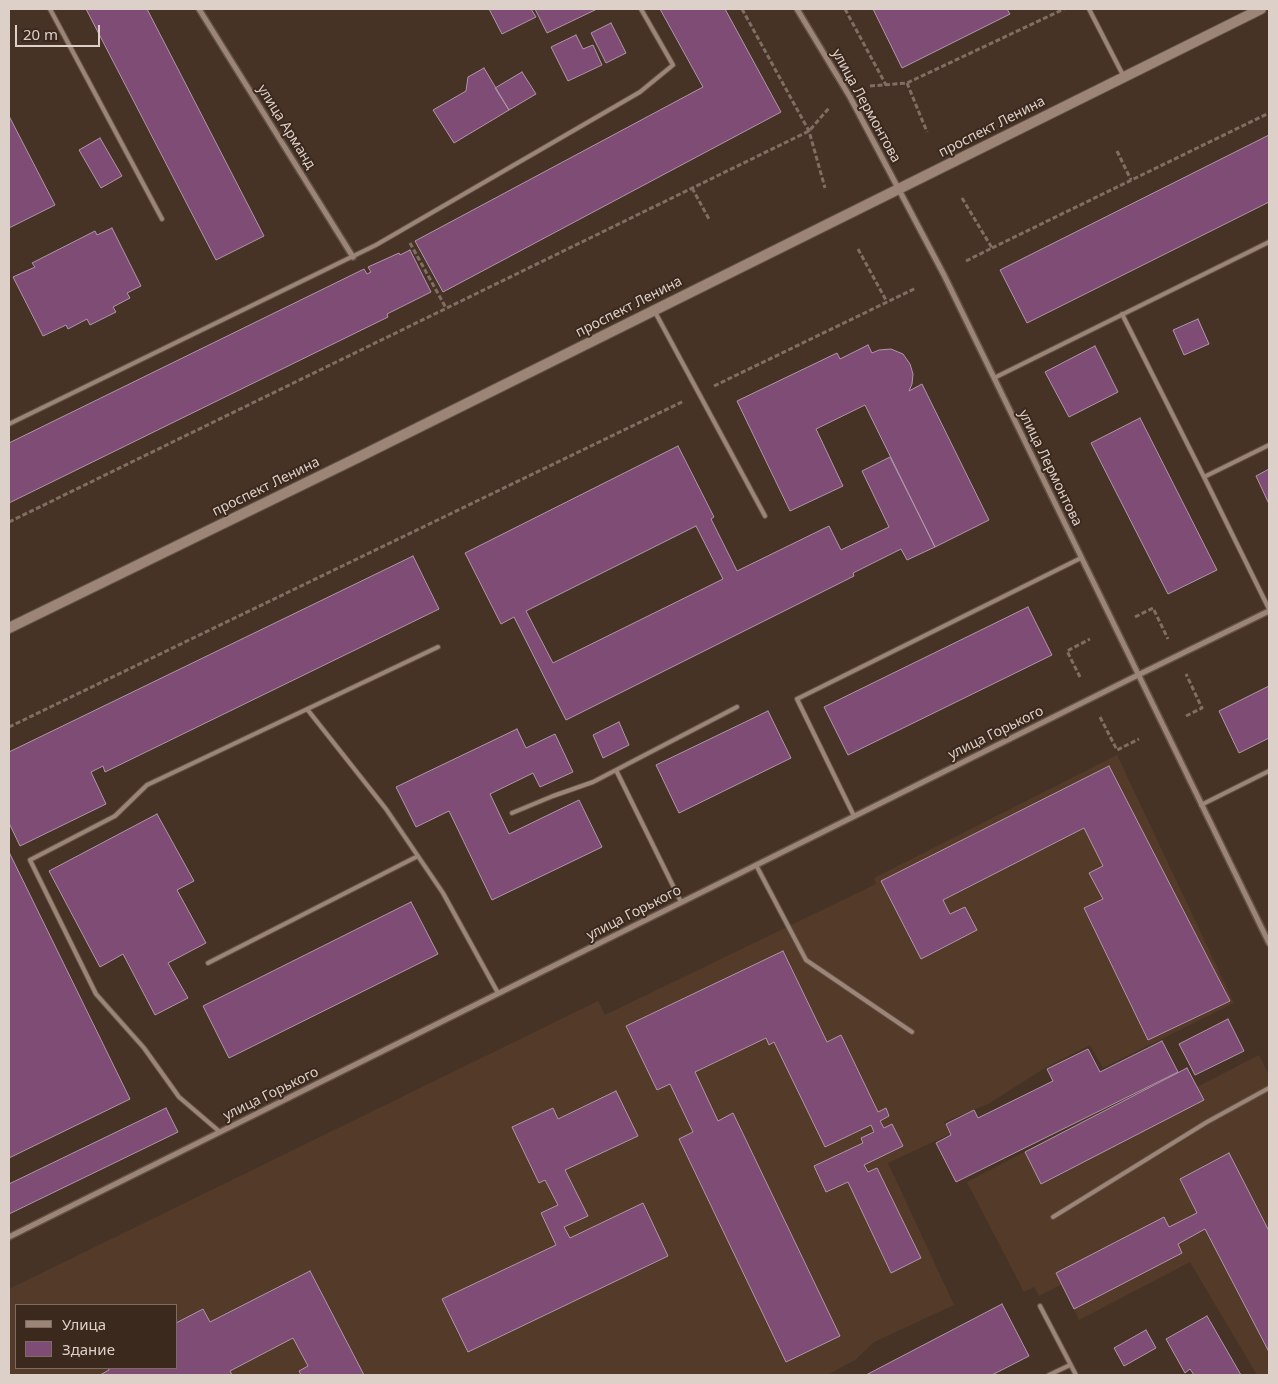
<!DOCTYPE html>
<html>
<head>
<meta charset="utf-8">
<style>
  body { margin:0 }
  #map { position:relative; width:1278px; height:1384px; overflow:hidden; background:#473326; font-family:"Noto Sans",sans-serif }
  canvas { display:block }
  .frame { position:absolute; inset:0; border:10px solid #ddd0c9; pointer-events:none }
  .legend { position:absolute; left:15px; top:1304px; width:162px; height:65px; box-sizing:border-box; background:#3c291d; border:1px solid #7c6c62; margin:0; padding:6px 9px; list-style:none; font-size:15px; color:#ddd0c9 }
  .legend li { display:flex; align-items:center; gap:10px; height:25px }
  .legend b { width:25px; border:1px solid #7c6c62 }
  .scale { position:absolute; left:15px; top:25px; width:85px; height:22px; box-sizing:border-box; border:2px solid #ddd0c9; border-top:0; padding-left:6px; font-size:15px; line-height:18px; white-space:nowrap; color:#ddd0c9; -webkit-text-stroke:4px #3c291d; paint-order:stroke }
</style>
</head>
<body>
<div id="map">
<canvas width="1278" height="1384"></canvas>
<div class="frame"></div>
<ul class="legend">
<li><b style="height:6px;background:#9c8576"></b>Улица</li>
<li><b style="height:14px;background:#7e4c74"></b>Здание</li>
</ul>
<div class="scale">20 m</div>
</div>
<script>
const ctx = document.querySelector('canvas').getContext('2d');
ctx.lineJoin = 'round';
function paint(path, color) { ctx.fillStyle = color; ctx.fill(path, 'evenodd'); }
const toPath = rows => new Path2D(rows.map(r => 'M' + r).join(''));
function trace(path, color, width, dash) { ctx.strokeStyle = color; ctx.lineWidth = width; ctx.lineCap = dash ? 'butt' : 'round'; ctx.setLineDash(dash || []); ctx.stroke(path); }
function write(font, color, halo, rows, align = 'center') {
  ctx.font = font + ' "Noto Sans",sans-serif'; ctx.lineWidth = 4; ctx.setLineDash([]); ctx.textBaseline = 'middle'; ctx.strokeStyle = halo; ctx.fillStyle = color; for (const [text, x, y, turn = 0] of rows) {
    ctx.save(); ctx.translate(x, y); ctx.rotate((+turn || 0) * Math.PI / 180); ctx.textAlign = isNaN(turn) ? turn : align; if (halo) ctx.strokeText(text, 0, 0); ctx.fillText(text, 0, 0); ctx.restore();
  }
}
paint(toPath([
  [1117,755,1234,1003,1103,1068,1090,1045,1045,1068,988,1104,944,1122,950,1134,888,1163,954,1305,874,1342,855,1360,827,1375,9,1375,9,1289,598,1001,605,1015,876,884,874,878],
  [16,1305,176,1305,176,1368,16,1368],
  [1259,1055,1269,1075,1269,1375,1257,1375,1190,1262,1079,1320,1062,1284,1039,1296,1034,1287,1024,1292,967,1182,1187,1068,1197,1087]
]), '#543a29');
const building = toPath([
  [86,9,147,9,264,236,216,260,86,9],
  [489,9,531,9,536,17,502,34,489,9],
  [535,9,597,9,547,33,535,9],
  [660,9,725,9,781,112,443,292,415,241,703,87,660,9],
  [873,9,1007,9,1010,14,902,68,873,9],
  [611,23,626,53,606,63,591,33,611,23],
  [576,35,583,49,593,45,602,65,568,81,551,47,576,35],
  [484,68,509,110,454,143,433,110,466,91,468,77,484,68],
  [522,72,536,94,509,110,495,88,522,72],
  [9,116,55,205,9,228,9,116],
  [1269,135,1269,202,1027,323,1000,270,1269,135],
  [100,138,122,176,101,188,79,150,100,138],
  [112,228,141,286,127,293,130,298,113,307,116,312,90,325,87,319,68,329,66,325,43,336,13,277,35,267,32,263,95,231,97,235,112,228],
  [410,250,431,292,387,314,388,317,9,503,9,443,364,269,367,274,371,272,368,267,399,253,400,255,410,250],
  [1198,319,1209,344,1184,355,1173,330,1198,319],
  [868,345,872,353,879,350,891,349,903,354,910,364,913,374,912,384,909,391,922,384,989,520,935,547,865,405,816,429,843,486,790,511,737,401,837,353,840,359,868,345],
  [1095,346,1118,392,1069,417,1045,372,1095,346],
  [1140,418,1217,570,1168,594,1091,443,1140,418],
  [678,446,714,517,711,519,737,571,829,526,841,550,889,527,862,471,890,457,935,547,907,560,901,549,853,573,854,576,566,720,514,617,501,624,465,553,678,446],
  [696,526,723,579,553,663,526,611,696,526],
  [1269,469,1269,504,1256,476,1269,469],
  [413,556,439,609,105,772,103,766,91,772,106,804,20,846,9,823,9,752,413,556],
  [1028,607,1052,655,848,755,824,707,1028,607],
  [1269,686,1269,738,1239,753,1219,711,1269,686],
  [768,711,791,758,679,813,656,765,768,711],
  [619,722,629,745,603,758,593,735,619,722],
  [517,729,526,748,555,734,573,772,540,787,533,773,490,794,509,834,579,800,602,847,492,900,449,811,416,827,396,787,517,729],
  [1109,766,1230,1001,1148,1040,1084,908,1103,899,1089,873,1103,866,1084,828,943,900,950,914,965,907,977,930,921,959,881,881,1109,766],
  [157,814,194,881,177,890,206,943,168,963,188,998,155,1015,123,954,100,967,49,871,157,814],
  [9,852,130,1099,9,1158,9,852],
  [411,902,438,954,229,1058,203,1006,411,902],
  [783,951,827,1042,841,1035,878,1112,886,1108,889,1116,880,1121,884,1128,892,1124,903,1146,864,1165,868,1172,877,1168,921,1258,891,1273,848,1182,826,1192,814,1166,863,1143,861,1138,874,1132,871,1125,825,1147,774,1042,769,1045,766,1038,695,1072,718,1121,733,1113,840,1336,786,1362,679,1139,693,1132,670,1084,657,1090,626,1026,783,951],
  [1228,1019,1244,1051,1195,1075,1179,1044,1228,1019],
  [1162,1041,1178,1072,956,1182,936,1143,951,1135,946,1124,974,1110,978,1118,1053,1081,1047,1069,1088,1049,1100,1072,1162,1041],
  [1187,1068,1204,1100,1041,1184,1025,1152,1187,1068],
  [616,1091,638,1136,565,1170,588,1216,564,1227,570,1238,643,1203,668,1256,468,1352,442,1299,556,1245,541,1213,558,1205,545,1180,539,1183,512,1127,553,1108,558,1119,616,1091],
  [166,1108,178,1132,9,1214,9,1184,166,1108],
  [1229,1153,1269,1231,1269,1352,1205,1229,1178,1244,1182,1253,1074,1309,1056,1273,1164,1217,1169,1227,1197,1213,1180,1179,1229,1153],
  [310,1271,364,1375,301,1375,299,1371,308,1366,293,1338,230,1371,232,1375,100,1375,109,1370,108,1368,176,1368,176,1323,203,1309,210,1322,310,1271],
  [1002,1304,1029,1356,992,1375,866,1375,1002,1304],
  [1207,1316,1241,1375,1194,1375,1190,1369,1185,1373,1166,1339,1207,1316],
  [1146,1330,1156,1348,1124,1366,1114,1348,1146,1330]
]);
paint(building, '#7e4c74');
trace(building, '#ae97a9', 1);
const service = toPath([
  [50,9,162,219],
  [1089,9,1124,77],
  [655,312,765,516],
  [1122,314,1204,477],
  [994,378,1269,242],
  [9,424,376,245,640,92,673,65,641,9],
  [1269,445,1204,477,1269,609],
  [307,709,386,809,443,893,498,993],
  [616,770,681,902],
  [1201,805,1269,771],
  [512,813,553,796,593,782,737,707],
  [854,816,797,699,1081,558],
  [756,865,806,960,912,1032],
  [208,963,418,856],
  [220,1132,179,1097,144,1048,96,994,30,860,115,816,147,785,438,647],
  [1053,1217,1207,1122,1269,1088],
  [1040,1306,1076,1375],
  [1049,1375,1070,1365]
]);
const minor = toPath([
  [199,9,353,257],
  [797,9,850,97,944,275,1269,943],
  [9,1237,1138,675,1269,611]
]);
const secondary = toPath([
  [9,628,357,458,1261,9]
]);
trace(service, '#615146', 6);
trace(minor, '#615146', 8);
trace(secondary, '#615146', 12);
trace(toPath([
  [742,9,809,131,825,188],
  [845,9,886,85],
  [907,83,927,132],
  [870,86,907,83,1064,9],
  [1117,151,1131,180],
  [692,188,709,219],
  [962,198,992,248,966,261],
  [410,243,446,308],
  [992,248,1269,113],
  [858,249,887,302],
  [714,386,916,288],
  [9,522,809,131,829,108],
  [1135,617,1153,608,1168,639],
  [1080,677,1067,651,1090,639],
  [1186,716,1202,708,1186,674],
  [1100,717,1117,750,1139,739],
  [9,727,684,401]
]), '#7f6e63', 3, [5, 2.5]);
trace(service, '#9c8576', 4);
trace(minor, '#9c8576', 5);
trace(secondary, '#9c8576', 10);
write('14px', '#ddd0c9', '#3c291d', [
  ["улица Лермонтова",866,106,61],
  ["улица Арманд",286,127,58],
  ["проспект Ленина",992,127,-27],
  ["проспект Ленина",629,307,-27],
  ["улица Лермонтова",1050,468,64],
  ["проспект Ленина",266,487,-26],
  ["улица Горького",996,733,-26],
  ["улица Горького",634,913,-27],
  ["улица Горького",271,1094,-26]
]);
</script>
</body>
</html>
